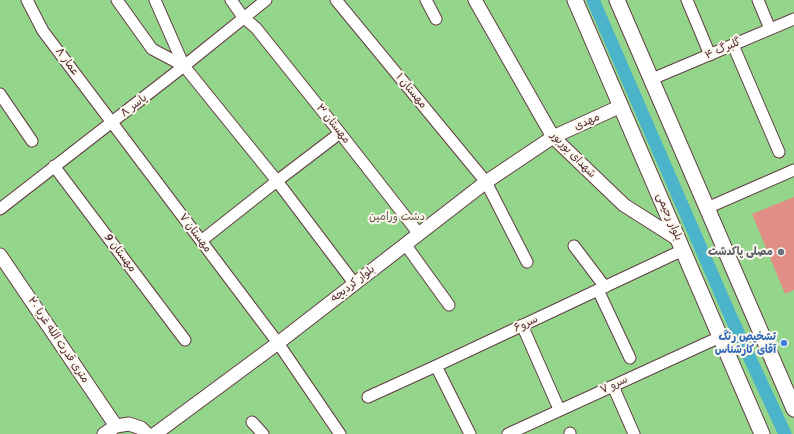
<!DOCTYPE html>
<html>
<head>
<meta charset="utf-8">
<style>
  body { margin:0 }
  canvas { display:block; background:#f2e0c2 }
</style>
</head>
<body>
<canvas width="794" height="434"></canvas>
<script>
const ctx = document.querySelector('canvas').getContext('2d');
ctx.lineJoin = 'round';
function paint(path, color) { ctx.fillStyle = color; ctx.fill(path, 'evenodd'); }
const toPath = rows => new Path2D(rows.map(r => 'M' + r).join(''));
function trace(path, color, width, dash) { ctx.strokeStyle = color; ctx.lineWidth = width; ctx.lineCap = dash ? 'butt' : 'round'; ctx.setLineDash(dash || []); ctx.stroke(path); }
function write(font, color, halo, rows, align = 'center') {
  ctx.font = font + ' Sriracha,"Playpen Sans Arabic",sans-serif'; ctx.lineWidth = 4; ctx.setLineDash([]); ctx.textBaseline = 'middle'; ctx.strokeStyle = halo; ctx.fillStyle = color; for (const [text, x, y, turn = 0] of rows) {
    ctx.save(); ctx.translate(x, y); ctx.rotate((+turn || 0) * Math.PI / 180); ctx.textAlign = isNaN(turn) ? turn : align; if (halo) ctx.strokeText(text, 0, 0); ctx.fillText(text, 0, 0); ctx.restore();
  }
}
paint(toPath([
  [0,0,794,0,794,434,0,434]
]), '#94d58c');
trace(toPath([
  [593,0,730,315,785,434]
]), '#4bb3ca', 13);
paint(toPath([
  [794,197,794,290,785,294,752,214]
]), '#e18f86');
const minor = toPath([
  [27,0,43,31,278,343,340,434],
  [117,0,152,49,184,66],
  [155,0,184,66,277,181,201,241],
  [231,0,243,17,256,28,340,133,419,234],
  [336,0,486,182,527,262],
  [426,0,436,19],
  [687,0,710,55],
  [758,0,770,29],
  [733,45,779,152],
  [652,79,794,19],
  [0,94,32,141],
  [340,133,277,181,354,283],
  [54,166,185,340],
  [707,208,794,170],
  [0,209,184,66,266,0],
  [405,244,449,305],
  [574,246,605,287],
  [598,290,630,358],
  [522,325,559,409],
  [436,366,470,434],
  [613,386,634,434],
  [368,397,436,366,683,250],
  [252,422,263,434],
  [570,433,570,434],
  [508,434,720,337]
]);
const tertiary = toPath([
  [475,0,553,137,624,205,679,240],
  [0,255,116,426],
  [104,434,116,426,129,424,141,428,147,434],
  [155,434,278,343,486,182,553,137,621,106]
]);
const secondary = toPath([
  [575,0,762,434],
  [617,0,794,409]
]);
trace(minor, '#633c42', 13);
trace(tertiary, '#633c42', 15);
trace(secondary, '#633c42', 17);
trace(minor, '#fff', 11);
trace(tertiary, '#fff', 13);
trace(secondary, '#fff', 15);
for (const [x, y, r, color] of [
  [781,252,4,"#6b7280"],
  [784,343,4,"#3f7fe0"]
]) { const dot = new Path2D(); dot.arc(x, y, r, 0, 2 * Math.PI); ctx.fillStyle = color; ctx.fill(dot); trace(dot, '#fbf7ec', 1.5); }
write('11px', '#4a1f2b', '#fbf7ec', [
  ["گلبرگ ۴",723,49,-23],
  ["عمار ۸",67,62,53],
  ["مهستان ۱",411,91,50],
  ["یاسر ۸",134,106,-38],
  ["مهدی",587,122,-24],
  ["مهستان ۳",333,124,51],
  ["شهدای بوربور",573,155,46],
  ["بلوار رحیمی",669,217,67],
  ["مهستان ۷",195,233,53],
  ["مهستان 9",120,253,53],
  ["بلوار کردبچه",353,284,-38],
  ["سرو۶",526,324,-25],
  ["۲۰ متری قدرت الله غربا",58,340,56],
  ["سرو ۷",614,385,-24]
]);
write('11px', '#605648', '#fbf7ec', [
  ["دشت ورامین",397,217]
]);
write('bold 11px', '#5b616d', '#fbf7ec', [
  ["مصلی پاکدشت",773,252]
], 'right');
write('bold 11px', '#366cbe', '#fbf7ec', [
  ["تشخیص رنگ",776,337],
  ["آقای کارشناس",776,350]
], 'right');
</script>
</body>
</html>
